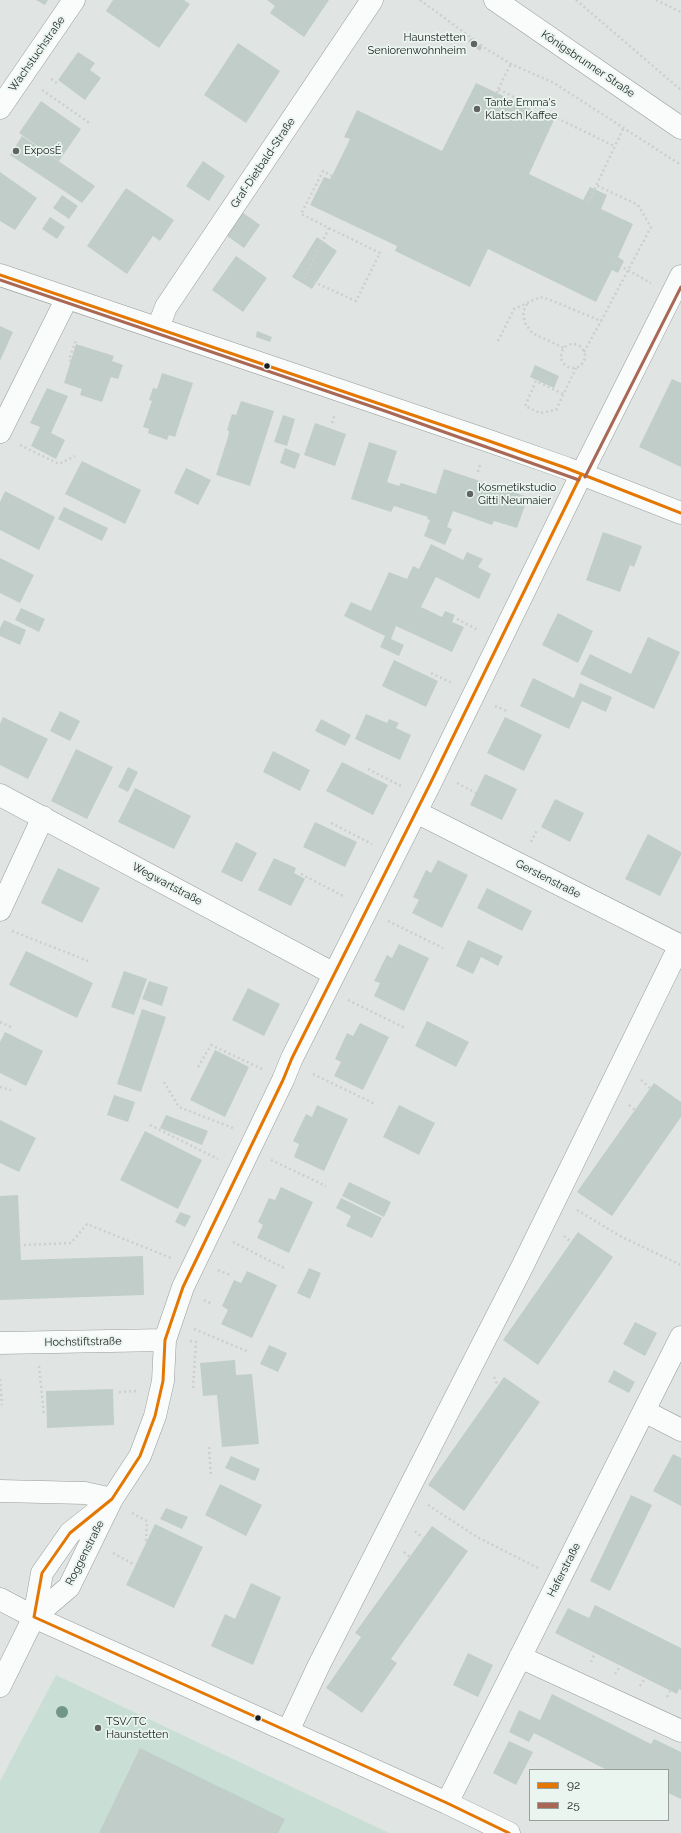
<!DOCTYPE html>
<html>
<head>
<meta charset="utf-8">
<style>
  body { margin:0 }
  #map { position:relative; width:681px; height:1833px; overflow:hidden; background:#e0e5e3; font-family:Raleway,sans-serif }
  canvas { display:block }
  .legend { position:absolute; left:529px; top:1769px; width:140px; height:52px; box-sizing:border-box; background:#eaf5f0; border:1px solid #979f9c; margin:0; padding:5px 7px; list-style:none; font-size:12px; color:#1b1e1d }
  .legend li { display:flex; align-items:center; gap:8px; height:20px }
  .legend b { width:20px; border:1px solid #979f9c }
</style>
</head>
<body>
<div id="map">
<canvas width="681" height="1833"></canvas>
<ul class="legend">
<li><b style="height:5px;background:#e47701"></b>92</li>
<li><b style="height:5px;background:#a96855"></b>25</li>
</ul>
</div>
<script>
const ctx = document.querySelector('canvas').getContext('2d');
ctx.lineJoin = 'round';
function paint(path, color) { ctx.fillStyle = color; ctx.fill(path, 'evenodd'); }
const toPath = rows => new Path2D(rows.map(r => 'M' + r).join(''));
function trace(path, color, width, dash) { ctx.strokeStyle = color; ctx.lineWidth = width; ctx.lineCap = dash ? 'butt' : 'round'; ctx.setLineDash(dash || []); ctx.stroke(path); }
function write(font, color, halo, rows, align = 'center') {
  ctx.font = font + ' Raleway,sans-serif'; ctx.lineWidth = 3.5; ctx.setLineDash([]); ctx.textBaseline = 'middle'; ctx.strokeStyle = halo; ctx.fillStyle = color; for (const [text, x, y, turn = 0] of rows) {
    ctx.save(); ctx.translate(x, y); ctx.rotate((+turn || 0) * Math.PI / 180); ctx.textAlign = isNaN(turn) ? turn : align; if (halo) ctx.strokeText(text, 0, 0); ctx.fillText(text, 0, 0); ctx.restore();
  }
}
paint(toPath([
  [56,1675,389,1833,0,1833,0,1781]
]), '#c9dfd5');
paint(toPath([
  [36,0,48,0,45,5],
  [113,0,184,0,190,4,159,48,106,11],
  [267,0,329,0,304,37,270,13,275,6],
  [471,38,482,47,480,51,468,42],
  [238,43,280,71,246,123,204,95],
  [78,52,95,63,90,70,101,78,85,100,58,80],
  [476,83,554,120,529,174,583,200,590,187,607,195,601,209,633,224,618,257,624,261,618,273,612,270,596,302,488,249,470,287,395,251,397,246,310,205,324,177,330,179,332,176,350,139,344,137,357,110,442,151],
  [41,101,81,129,59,161,19,133],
  [22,136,95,186,82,203,10,155],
  [203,161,225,176,209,201,186,186],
  [0,172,37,198,15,230,0,221],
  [126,188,174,220,160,241,153,236,127,274,87,246],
  [62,195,78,206,69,219,53,208],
  [242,212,260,225,244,248,226,235],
  [50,217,65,227,57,239,42,229],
  [317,237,337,251,312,289,292,277],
  [236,256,267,278,243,312,212,290],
  [0,326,13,332,0,361],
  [257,331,272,337,270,342,256,337],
  [76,344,114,356,112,361,123,365,118,379,111,377,102,402,80,395,82,389,64,383],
  [535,365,559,376,554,388,530,377],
  [162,373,193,383,175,437,169,435,167,440,148,433,149,429,143,427,152,401,149,400,153,388,157,389],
  [672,379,681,383,681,467,639,447],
  [47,388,68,396,51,433,65,440,56,459,31,446,40,427,30,423],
  [241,401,274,411,250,486,216,475,228,437,229,431,227,430,232,414,236,415],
  [283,415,295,419,287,446,274,442],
  [315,423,346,434,335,466,304,455],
  [369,442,397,451,387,482,399,486,401,483,436,494,444,469,528,497,517,528,494,521,492,525,453,511,447,527,452,529,445,545,424,536,430,520,427,519,428,517,394,506,391,512,351,499],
  [285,448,300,454,295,469,280,463],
  [82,461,141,490,125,524,65,494],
  [186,468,211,480,198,505,174,493],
  [5,491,55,517,39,550,0,530,0,502],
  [64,507,108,528,102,541,58,519],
  [603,532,642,546,634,567,630,565,620,592,586,580],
  [431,544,463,560,467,552,483,559,478,567,491,574,479,599,436,577,421,607,442,617,445,611,455,615,452,622,464,627,452,652,396,626,391,639,404,645,399,656,380,647,385,636,344,616,351,602,371,611,389,572,407,579,413,566,419,569],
  [0,558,34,575,20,603,0,593],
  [21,608,45,619,39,632,15,620],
  [558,613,593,631,578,663,542,645],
  [4,620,26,630,20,645,0,636,0,628],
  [648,637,680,652,654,709,580,674,590,654,631,674],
  [394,660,438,681,426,707,382,686],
  [533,678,574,698,580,683,612,697,606,712,582,701,569,729,520,706],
  [60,711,80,721,70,741,50,731],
  [366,714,387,723,389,719,399,723,396,728,411,735,400,760,355,739],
  [3,717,48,739,28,779,0,765,0,724],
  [505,717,542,735,524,771,487,753],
  [321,719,351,735,345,746,315,731],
  [76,749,113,767,87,819,51,801],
  [273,751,310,770,300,791,263,772],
  [342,762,388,785,373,815,326,791],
  [128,767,138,772,128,792,118,787],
  [485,774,517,789,502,820,470,805],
  [135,788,191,816,174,849,118,822],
  [555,799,584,813,570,842,541,827],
  [315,822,357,842,345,867,303,847],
  [648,834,681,852,681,855,660,896,625,879],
  [236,842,257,853,242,882,221,872],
  [274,858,296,868,294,873,305,879,291,906,258,890],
  [438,860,468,875,442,928,412,913,419,900,413,897,426,870,431,873],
  [58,868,100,888,82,923,41,903],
  [487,888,532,911,522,931,477,908],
  [468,940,503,956,498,966,481,957,473,974,456,966],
  [399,944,429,958,404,1011,374,996,380,983,374,981,387,955,392,958],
  [26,951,93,983,77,1018,9,985],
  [124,971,147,979,134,1015,111,1007],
  [149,981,168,987,162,1006,142,999],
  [248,988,280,1004,264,1036,232,1020],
  [142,1009,166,1017,141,1092,117,1084],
  [427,1021,469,1042,456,1067,415,1046],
  [360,1023,389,1037,363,1090,334,1076,341,1062,335,1059,347,1033,353,1036],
  [5,1032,43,1051,26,1086,0,1073,0,1042],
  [215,1050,249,1067,225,1117,190,1100],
  [654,1083,681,1102,681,1117,612,1216,577,1192],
  [114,1095,135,1102,128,1122,107,1115],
  [317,1105,348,1119,324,1171,294,1157,299,1144,293,1141,306,1114,312,1117],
  [399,1105,435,1123,419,1155,383,1137],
  [166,1115,208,1131,202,1145,160,1128],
  [0,1120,36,1138,19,1172,0,1163],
  [145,1131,202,1160,178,1209,120,1180],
  [349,1182,391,1202,384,1217,342,1196],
  [281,1187,313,1202,289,1253,257,1238,263,1225,258,1222,269,1198,275,1200],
  [18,1195,21,1260,143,1256,144,1295,0,1300,0,1196],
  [341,1198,382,1218,372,1238,346,1226,351,1216,336,1208],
  [180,1212,191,1216,185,1227,175,1222],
  [578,1232,613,1257,538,1365,503,1340],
  [309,1268,321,1273,310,1299,297,1293],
  [247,1271,277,1285,252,1338,221,1324,228,1310,222,1306,234,1280,241,1283],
  [635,1322,657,1333,645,1356,623,1344],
  [269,1345,287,1353,278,1372,260,1364],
  [235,1360,236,1375,252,1374,259,1444,222,1447,217,1395,203,1396,200,1363],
  [614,1370,635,1382,629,1393,608,1382],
  [504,1377,540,1402,464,1511,428,1485],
  [113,1389,114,1425,47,1428,46,1391],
  [673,1454,681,1458,681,1506,653,1491],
  [231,1456,260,1469,255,1481,225,1468],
  [220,1484,262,1505,246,1536,205,1515],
  [631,1495,652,1505,610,1591,590,1581],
  [166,1508,188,1517,182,1529,160,1519],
  [155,1524,203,1547,174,1608,126,1585],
  [432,1526,468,1551,391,1659,397,1663,362,1713,326,1688,361,1637,355,1633],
  [251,1583,281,1597,253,1665,211,1646,225,1614,235,1619],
  [595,1605,681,1648,681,1690,679,1689,677,1694,555,1633,568,1608,589,1618],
  [468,1653,493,1665,478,1697,453,1685],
  [552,1694,651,1744,654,1739,681,1752,681,1799,668,1793,668,1770,607,1770,534,1733,529,1742,509,1732,519,1710,540,1720],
  [509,1741,533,1752,516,1785,493,1773],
  [140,1748,285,1819,278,1833,99,1833]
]), '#c1cdc8');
const minor = toPath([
  [0,108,74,0],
  [0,275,489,441,566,468,681,513],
  [158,328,166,307,372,0],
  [0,432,67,298],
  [0,795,334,974],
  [416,812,681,946],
  [0,910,43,817],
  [0,1343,165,1340],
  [644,1411,681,1430],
  [0,1491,85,1493,112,1499],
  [0,1599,34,1617,447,1803,509,1833],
  [34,1617,69,1587,112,1499,140,1456,155,1416,163,1381,165,1340,183,1287,283,1080,292,1058,430,784,581,475,681,276],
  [520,1657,681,1731],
  [0,1686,34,1617,42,1573,70,1533,108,1503],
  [288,1731,319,1665,522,1267,680,945],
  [447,1803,681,1337]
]);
const major = toPath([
  [495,0,681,128]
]);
trace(minor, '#989c9a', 23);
trace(major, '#989c9a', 23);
trace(toPath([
  [420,0,488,50,511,64,554,83,681,165],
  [576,0,681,90],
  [656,0,681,12],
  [51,79,58,84],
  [498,89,511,64],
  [42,90,91,124],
  [497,93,498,89,614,146],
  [588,203,624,127],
  [329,228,305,278,356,301,380,253,329,228,301,214,323,171,332,176],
  [615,263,651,283],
  [527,304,523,312,525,323,532,333,564,348],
  [498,341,514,309,540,297,548,299,601,321,651,227,638,205,596,185],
  '561 356a12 12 0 1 1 24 0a12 12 0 1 1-24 0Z',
  [584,352,601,321],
  [71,361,69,360,76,340],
  [563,394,536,381,525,406,540,413,556,410,576,368],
  [332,423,335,414],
  [20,445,59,464,75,456],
  [478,472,480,465],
  [457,619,478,630],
  [431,673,452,683],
  [495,706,507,711],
  [368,769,401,786],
  [457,783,476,793],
  [331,823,372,844],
  [531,842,537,830],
  [301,874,345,897],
  [388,921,443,948],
  [12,931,88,961],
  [348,1000,405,1028],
  [0,1022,13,1028],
  [198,1067,211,1045,262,1069],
  [313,1074,375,1104],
  [641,1080,650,1088],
  [164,1082,179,1107,233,1128],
  [0,1087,11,1090],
  [629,1105,635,1110],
  [150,1125,218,1159],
  [271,1160,326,1186],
  [577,1210,620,1236,681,1265],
  [564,1236,571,1242],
  [233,1242,284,1268],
  [24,1245,71,1243,87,1224,171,1258],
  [218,1270,230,1275],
  [204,1300,212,1304],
  [194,1329,249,1352],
  [190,1341,196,1342,193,1388],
  [39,1366,44,1415],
  [494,1377,498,1386],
  [0,1379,2,1405],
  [119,1392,137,1391],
  [209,1447,211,1477],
  [428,1505,477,1537,538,1568],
  [132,1513,147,1521,146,1542],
  [415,1531,423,1538],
  [404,1552,410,1557],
  [113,1553,135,1565],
  [591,1662,595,1653],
  [615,1674,620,1666],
  [640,1686,645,1678],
  [667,1697,670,1691]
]), '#cdcece', 2.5, [2, 3]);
trace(minor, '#fafbfb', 22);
trace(major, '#fafbfb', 22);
trace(toPath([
  [0,275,489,441,566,468,681,513],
  [509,1833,447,1803,34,1617,42,1573,70,1533,112,1499,140,1456,155,1416,163,1381,165,1340,183,1287,283,1080,292,1058,430,784,581,475]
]), '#e47701', 3);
trace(toPath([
  [0,280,388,412,579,480],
  [585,477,681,287]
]), '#a96855', 3);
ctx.fillStyle = '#6f9689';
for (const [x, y] of [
  [62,1712]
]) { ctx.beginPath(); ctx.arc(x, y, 6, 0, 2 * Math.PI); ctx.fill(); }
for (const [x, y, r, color] of [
  [474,44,4,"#606462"],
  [477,109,4,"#606462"],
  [16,151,4,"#606462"],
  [267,366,3.5,"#1b1e1d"],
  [470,494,4,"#606462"],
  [258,1718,3.5,"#1b1e1d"],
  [98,1728,4,"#606462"]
]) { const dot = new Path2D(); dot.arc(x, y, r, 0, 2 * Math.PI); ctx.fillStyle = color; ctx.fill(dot); trace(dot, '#eaf5f0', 1.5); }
write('11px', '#1b1e1d', '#eaf5f0', [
  ["Haunstetten",466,38,"right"],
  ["Seniorenwohnheim",466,51,"right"],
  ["Tante Emma's",485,103],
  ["Klatsch Kaffee",485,116],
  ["ExposÉ",24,151],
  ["Kosmetikstudio",478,488],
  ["Gitti Neumaier",478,501],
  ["TSV/TC",106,1722],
  ["Haunstetten",106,1735]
], 'left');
write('11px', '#1b1e1d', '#eaf5f0', [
  ["Wachstuchstraße",37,54,-55],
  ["Königsbrunner Straße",588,64,34],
  ["Graf-Dietbald-Straße",263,163,-56],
  ["Gerstenstraße",548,879,27],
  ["Wegwartstraße",167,884,28],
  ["Hochstiftstraße",83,1342,-1],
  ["Roggenstraße",85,1553,-63],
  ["Haferstraße",564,1570,-63]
]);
</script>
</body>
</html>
